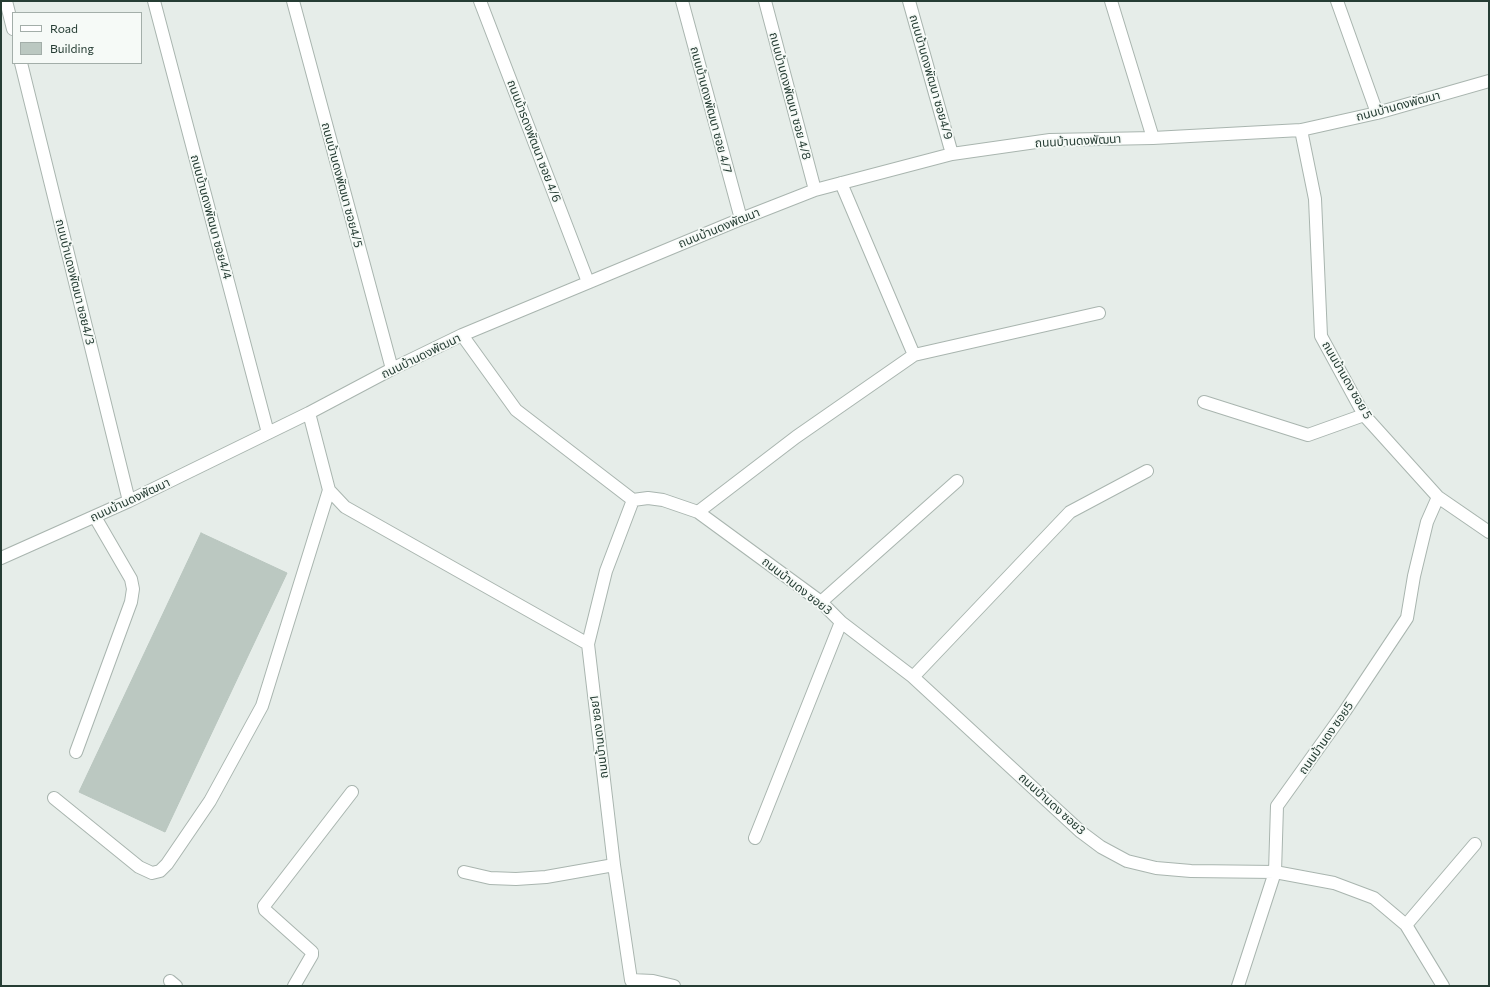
<!DOCTYPE html>
<html>
<head>
<meta charset="utf-8">
<style>
  body { margin:0 }
  #map { position:relative; width:1490px; height:987px; overflow:hidden; background:#e6ede9; font-family:Commissioner,sans-serif }
  canvas { display:block }
  .frame { position:absolute; inset:0; border:2px solid #263d34; pointer-events:none }
  .legend { position:absolute; left:12px; top:12px; width:130px; height:52px; box-sizing:border-box; background:#f6faf7; border:1px solid #a3aea9; margin:0; padding:5px 7px; list-style:none; font-size:12px; color:#263d34 }
  .legend li { display:flex; align-items:center; gap:8px; height:20px }
  .legend b { width:20px; border:1px solid #a3aea9 }
</style>
</head>
<body>
<div id="map">
<canvas width="1490" height="987"></canvas>
<div class="frame"></div>
<ul class="legend">
<li><b style="height:5px;background:#fff"></b>Road</li>
<li><b style="height:11px;background:#bbc8c1"></b>Building</li>
</ul>
</div>
<script>
const ctx = document.querySelector('canvas').getContext('2d');
ctx.lineJoin = 'round';
function paint(path, color) { ctx.fillStyle = color; ctx.fill(path, 'evenodd'); }
const toPath = rows => new Path2D(rows.map(r => 'M' + r).join(''));
function trace(path, color, width, dash) { ctx.strokeStyle = color; ctx.lineWidth = width; ctx.lineCap = dash ? 'butt' : 'round'; ctx.setLineDash(dash || []); ctx.stroke(path); }
function write(font, color, halo, rows, align = 'center') {
  ctx.font = font + ' Commissioner,"Noto Sans Thai",sans-serif'; ctx.lineWidth = 3.5; ctx.setLineDash([]); ctx.textBaseline = 'middle'; ctx.strokeStyle = halo; ctx.fillStyle = color; for (const [text, x, y, turn = 0] of rows) {
    ctx.save(); ctx.translate(x, y); ctx.rotate((+turn || 0) * Math.PI / 180); ctx.textAlign = isNaN(turn) ? turn : align; if (halo) ctx.strokeText(text, 0, 0); ctx.fillText(text, 0, 0); ctx.restore();
  }
}
const building = toPath([
  [201,533,287,573,165,832,79,792,201,533]
]);
paint(building, '#bbc8c1');
trace(building, '#b9c6bf', 1);
const lane = toPath([
  [76,752,131,602,133,589,131,579,95,517]
]);
const street = toPath([
  [6,1,13,29],
  [154,1,268,433],
  [293,1,392,369],
  [480,1,588,282],
  [682,1,741,219],
  [765,1,815,190],
  [909,1,952,154],
  [1111,1,1153,138],
  [1337,1,1377,113],
  [21,63,129,501],
  [1301,130,1315,199,1321,336,1364,415,1438,497,1489,532],
  [841,183,914,355],
  [462,335,516,410,633,500,648,498,663,500,698,512,821,602,841,622,913,677,1081,832,1101,847,1127,861,1156,868,1191,871,1275,872,1334,883,1374,898,1406,925,1443,986],
  [1204,402,1308,435,1364,415],
  [309,413,329,490,345,507,588,644],
  [633,500,606,571,588,644,614,865,631,980,634,986],
  [698,512,796,437,914,355,1099,313],
  [1,558,129,501,309,413,392,369,462,335,741,219,815,190,952,154,1050,140,1153,138,1301,130,1377,113,1489,81],
  [821,602,957,481],
  [913,677,1070,512,1147,471],
  [54,798,139,867,152,873,160,871,167,864,210,801,262,706,329,490],
  [755,838,841,622],
  [464,872,490,878,516,879,546,877,614,865],
  [1406,925,1475,844],
  [631,980,653,981,674,986],
  [170,981,176,986],
  [294,986,312,955,312,952,265,910,264,906,352,792],
  [1238,986,1275,872,1277,806,1345,711,1407,618,1414,576,1427,522,1438,497]
]);
trace(lane, '#a9b5af', 14);
trace(street, '#a9b5af', 14);
trace(lane, '#fff', 12);
trace(street, '#fff', 12);
write('12px', '#263d34', '#f6faf7', [
  ["ถนนบ้านดงพัฒนา ซอย4/9",931,77,74],
  ["ถนนบ้านดงพัฒนา ซอย 4/8",790,96,75],
  ["ถนนบ้านดงพัฒนา",1398,106,-15],
  ["ถนนบ้านดงพัฒนา ซอย 4/7",711,110,75],
  ["ถนนบ้ารดงพัฒนา ซอย 4/6",534,141,69],
  ["ถนนบ้านดงพัฒนา",1078,141,-3],
  ["ถนนบ้านดงพัฒนา ซอย4/5",342,185,75],
  ["ถนนบ้านดงพัฒนา ซอย4/4",211,217,75],
  ["ถนนบ้านดงพัฒนา",719,228,-22],
  ["ถนนบ้านดงพัฒนา ซอย4/3",75,282,76],
  ["ถนนบ้านดงพัฒนา",421,356,-26],
  ["ถนนบ้านดง ซอย 5",1347,380,60],
  ["ถนนบ้านดงพัฒนา",130,500,-25],
  ["ถนนบ้านดง ซอย3",797,586,38],
  ["ถนนบ้านดง ซอย1",599,737,-97],
  ["ถนนบ้านดง ซอย5",1326,738,-55],
  ["ถนนบ้านดง ซอย3",1052,804,42]
]);
</script>
</body>
</html>
